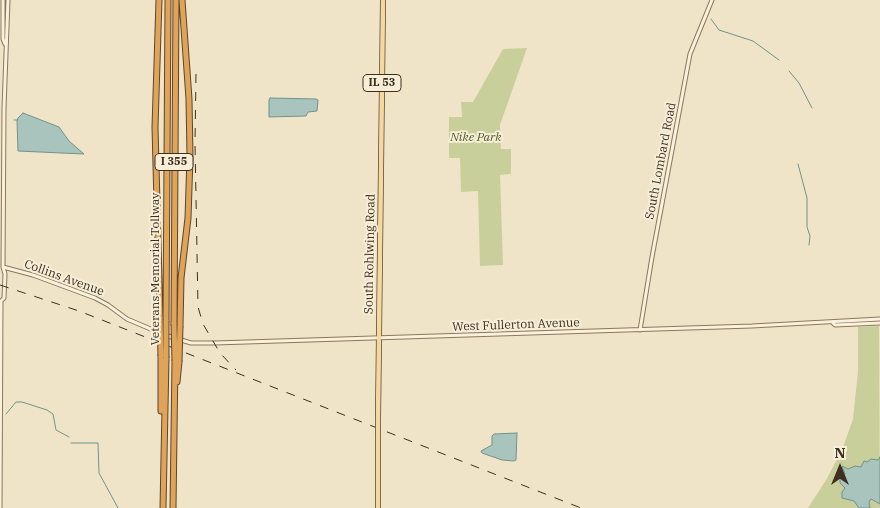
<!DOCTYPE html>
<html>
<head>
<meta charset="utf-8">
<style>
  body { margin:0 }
  #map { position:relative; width:880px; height:508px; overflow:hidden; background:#f0e4c8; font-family:"IBM Plex Serif",serif }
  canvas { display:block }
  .north { position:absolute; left:815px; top:443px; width:50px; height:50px; -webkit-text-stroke:4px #f7eed8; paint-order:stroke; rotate:0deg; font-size:14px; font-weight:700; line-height:20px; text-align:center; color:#3d2e20 }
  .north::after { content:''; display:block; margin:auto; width:18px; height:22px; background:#3d2e20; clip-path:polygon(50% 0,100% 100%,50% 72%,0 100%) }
</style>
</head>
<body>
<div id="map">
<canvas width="880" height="508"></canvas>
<div class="north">N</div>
</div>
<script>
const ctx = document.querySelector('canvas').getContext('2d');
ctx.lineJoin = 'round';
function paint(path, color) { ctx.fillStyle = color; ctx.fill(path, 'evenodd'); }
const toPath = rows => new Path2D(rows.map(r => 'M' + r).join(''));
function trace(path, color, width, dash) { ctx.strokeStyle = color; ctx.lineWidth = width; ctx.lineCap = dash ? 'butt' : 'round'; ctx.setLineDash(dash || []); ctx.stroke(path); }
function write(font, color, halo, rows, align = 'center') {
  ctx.font = font + ' "IBM Plex Serif",serif'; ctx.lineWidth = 4; ctx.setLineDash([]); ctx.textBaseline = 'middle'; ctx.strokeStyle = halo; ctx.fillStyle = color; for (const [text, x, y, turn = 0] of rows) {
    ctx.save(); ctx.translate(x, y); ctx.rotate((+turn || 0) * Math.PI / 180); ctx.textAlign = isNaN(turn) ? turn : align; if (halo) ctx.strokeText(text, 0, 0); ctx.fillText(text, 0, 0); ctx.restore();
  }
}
paint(toPath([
  [527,48,500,125,501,149,511,149,511,174,500,175,503,265,480,266,478,191,461,192,460,158,449,158,449,117,462,117,461,102,473,102,503,49],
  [879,326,880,508,808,508,826,480,842,450,853,419,858,371,858,327]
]), '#c9cf9b');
const water = toPath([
  [270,98,316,99,318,100,317,111,308,112,306,116,269,117,269,100,270,98],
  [23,113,59,127,69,141,84,154,18,151,17,121,18,118,23,113],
  [517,433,516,460,514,461,502,460,482,453,481,451,492,445,492,436,494,434,517,433],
  [880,457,880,504,871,499,869,502,870,508,859,508,854,501,842,498,842,492,845,488,840,483,840,479,845,474,842,466,848,469,855,466,861,467,864,461,867,462,871,459,878,460,880,457]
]);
paint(water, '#a9c4bc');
trace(water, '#6f938a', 1);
trace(toPath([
  [711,19,719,30,753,41,779,60],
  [789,71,799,83,812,108],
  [14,120,17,120],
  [798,164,807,198,807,227,810,236,809,245],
  [6,414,16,402,22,402,47,410,53,414,56,430,69,437],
  [71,443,98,443,99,473,118,508]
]), '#6f938a', 1);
const tertiary = toPath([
  [3,0,3,39,5,44],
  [3,267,33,275,95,298,108,305,127,319,160,333],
  [833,323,835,325,880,323],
  [640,330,652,257,690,54,712,0],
  [165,335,191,343,215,343,752,326,880,319],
  [0,508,1,301,4,298,5,274,3,267,4,108,8,0]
]);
const primary = toPath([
  [378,418,383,0],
  [378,508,378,438]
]);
const motorway = toPath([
  [159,0,155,127,160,319],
  [166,321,168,0],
  [174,324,176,0],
  [180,326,181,278,188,218,190,157,189,99,182,0],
  [161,356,161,411],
  [177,382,179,362],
  [163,508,166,358],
  [173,508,175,361]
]);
trace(tertiary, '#8d765c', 5);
trace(primary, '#5b4430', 6);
trace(motorway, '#5b4430', 7);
trace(tertiary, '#faf1dc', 3);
trace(primary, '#f3d9a0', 4.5);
trace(motorway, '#e0a458', 5);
trace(toPath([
  [196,74,195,143,198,307,203,324,220,353,236,370],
  [0,285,79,311,581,508]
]), '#3d2e20', 1, [9, 9]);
const primaryBridge = toPath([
  [378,438,378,418]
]);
const motorwayBridge = toPath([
  [160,319,161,356],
  [174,324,175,361],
  [166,358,166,321],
  [179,362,180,326]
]);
trace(primaryBridge, '#5b4430', 6, []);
trace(motorwayBridge, '#5b4430', 7, []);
trace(primaryBridge, '#f3d9a0', 4.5);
trace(motorwayBridge, '#e0a458', 5);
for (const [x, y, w] of [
  [382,83,38],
  [174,162,38]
]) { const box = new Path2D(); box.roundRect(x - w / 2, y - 8.5, w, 17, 4); ctx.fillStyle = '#f7eed8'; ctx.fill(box); trace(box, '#3d2e20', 1); }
write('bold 11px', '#3d2e20', null, [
  ["IL 53",382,83],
  ["I 355",174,162]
]);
write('italic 12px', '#4d5a26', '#f7eed8', [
  ["Nike Park",476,138]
]);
write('12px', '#3d2e20', '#f7eed8', [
  ["South Lombard Road",661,161,-79],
  ["South Rohlwing Road",370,254,-89],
  ["Veterans Memorial Tollway",156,269,-90],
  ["Collins Avenue",64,278,20],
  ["West Fullerton Avenue",516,325,-2]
]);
</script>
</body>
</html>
